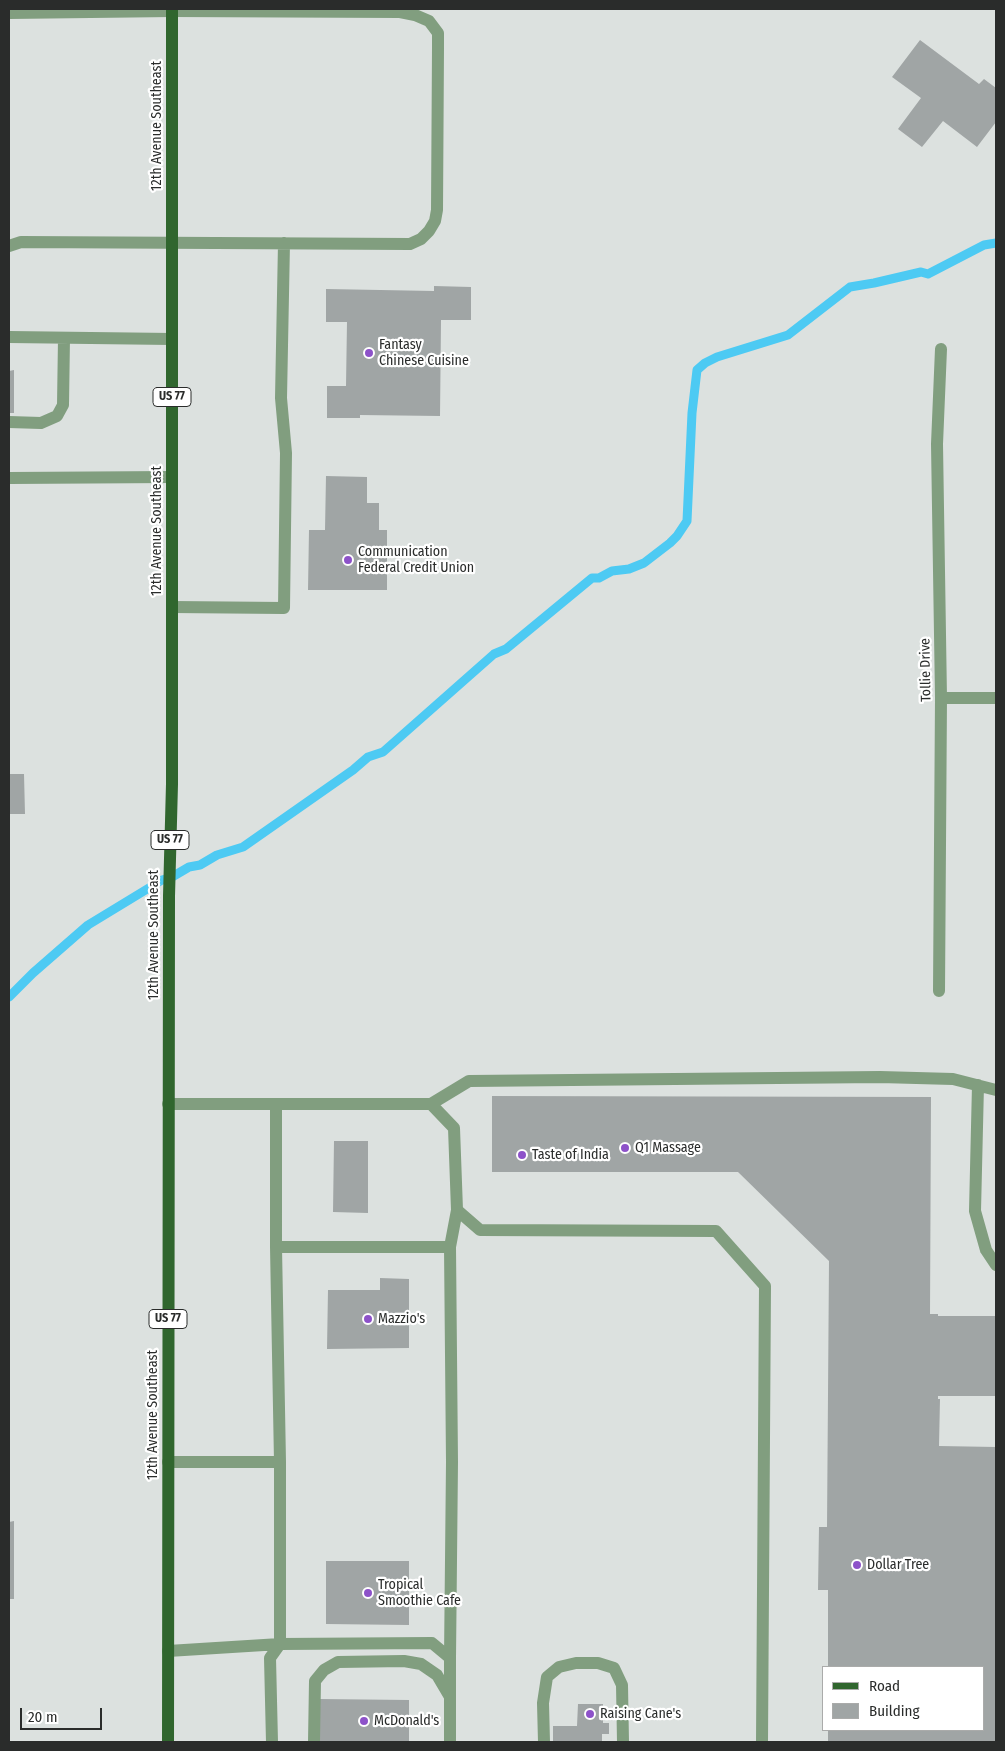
<!DOCTYPE html>
<html>
<head>
<meta charset="utf-8">
<style>
  body { margin:0 }
  #map { position:relative; width:1005px; height:1751px; overflow:hidden; background:#dce1df; font-family:"Fira Sans Condensed",sans-serif }
  canvas { display:block }
  .frame { position:absolute; inset:0; border:10px solid #2a2c2b; pointer-events:none }
  .legend { position:absolute; left:822px; top:1666px; width:162px; height:65px; box-sizing:border-box; background:#fff; border:1px solid #aaabaa; margin:0; padding:6px 9px; list-style:none; font-size:15px; color:#2a2c2b }
  .legend li { display:flex; align-items:center; gap:10px; height:25px }
  .legend b { width:25px; border:1px solid #aaabaa }
  .scale { position:absolute; left:20px; top:1708px; width:82px; height:22px; box-sizing:border-box; border:2px solid #2a2c2b; border-top:0; padding-left:6px; font-size:15px; line-height:18px; white-space:nowrap; color:#2a2c2b; -webkit-text-stroke:4px #fff; paint-order:stroke }
</style>
</head>
<body>
<div id="map">
<canvas width="1005" height="1751"></canvas>
<div class="frame"></div>
<ul class="legend">
<li><b style="height:6px;background:#30662e"></b>Road</li>
<li><b style="height:14px;background:#a0a5a5"></b>Building</li>
</ul>
<div class="scale">20 m</div>
</div>
<script>
const ctx = document.querySelector('canvas').getContext('2d');
ctx.lineJoin = 'round';
const toPath = rows => new Path2D(rows.map(r => 'M' + r).join(''));
function trace(path, color, width, dash) { ctx.strokeStyle = color; ctx.lineWidth = width; ctx.lineCap = dash ? 'butt' : 'round'; ctx.setLineDash(dash || []); ctx.stroke(path); }
function paint(path, color) { ctx.fillStyle = color; ctx.fill(path, 'evenodd'); }
function write(font, color, halo, rows, align = 'center') {
  ctx.font = font + ' "Fira Sans Condensed",sans-serif'; ctx.lineWidth = 4.5; ctx.setLineDash([]); ctx.textBaseline = 'middle'; ctx.strokeStyle = halo; ctx.fillStyle = color; for (const [text, x, y, turn = 0] of rows) {
    ctx.save(); ctx.translate(x, y); ctx.rotate((+turn || 0) * Math.PI / 180); ctx.textAlign = isNaN(turn) ? turn : align; if (halo) ctx.strokeText(text, 0, 0); ctx.fillText(text, 0, 0); ctx.restore();
  }
}
trace(toPath([
  [9,997,33,973,88,925,162,880,172,877,189,867,200,865,217,855,243,847,353,770,368,757,383,752,494,654,506,649,592,578,599,578,612,571,629,569,644,563,670,543,677,536,687,521,692,413,697,370,705,363,717,357,788,335,850,287,874,283,921,272,928,274,984,245,996,243]
]), '#4dcaf3', 9);
paint(toPath([
  [920,40,979,84,984,79,996,88,996,122,977,147,943,121,922,147,898,129,921,98,892,77],
  [434,286,471,287,471,320,441,320,440,416,360,415,360,418,327,418,327,386,346,386,347,322,326,322,326,289,434,291],
  [14,370,14,413,9,413,9,371],
  [326,476,367,477,367,503,379,503,379,530,387,530,387,590,308,590,309,530,325,530],
  [9,774,24,774,25,814,9,814],
  [492,1096,931,1097,930,1314,938,1314,938,1316,996,1316,996,1396,938,1396,938,1399,940,1399,939,1446,996,1447,996,1742,828,1742,828,1730,984,1730,984,1667,828,1667,828,1590,818,1590,819,1527,827,1527,829,1261,738,1172,492,1172],
  [334,1141,368,1141,368,1213,333,1212],
  [380,1278,409,1279,409,1348,327,1349,328,1290,380,1290],
  [14,1521,14,1599,9,1599,9,1522],
  [326,1561,409,1561,409,1625,326,1624],
  [319,1699,409,1700,409,1742,319,1742],
  [578,1704,603,1704,603,1723,609,1723,609,1734,602,1734,602,1742,553,1742,553,1726,577,1726]
]), '#a0a5a5');
trace(toPath([
  [9,246,21,242,410,244,421,239,429,231,435,221,437,210,438,48,438,33,429,21,415,15,400,12,172,11],
  [9,337,172,339],
  [9,422,41,423,57,416,63,405,64,338],
  [9,478,172,477],
  [172,607,284,608,286,453,281,398,284,243],
  [978,1085,975,1211,986,1250,996,1265],
  [168,1104,431,1104,454,1128,457,1210,480,1230,716,1231,765,1286,762,1742],
  [431,1104,469,1081,880,1077,953,1079,996,1090],
  [276,1247,450,1247],
  [168,1462,280,1462],
  [168,1651,280,1644,280,1462,276,1247,276,1104],
  [450,1658,452,1462,450,1247,457,1210],
  [272,1742,270,1658,280,1644,432,1643,450,1658,450,1742],
  [314,1742,315,1681,324,1670,338,1662,404,1661,421,1664,437,1675,450,1697],
  [544,1742,543,1703,547,1677,559,1667,576,1663,598,1663,614,1668,622,1685,623,1742]
]), '#819e7f', 12);
trace(toPath([
  [941,698,996,698],
  [939,991,941,698,937,444,941,349]
]), '#819e7f', 12);
trace(toPath([
  [9,13,172,11]
]), '#819e7f', 12);
trace(toPath([
  [168,1742,169,896,172,784,172,9]
]), '#30662e', 12);
for (const [x, y, r, color] of [
  [369,353,5,"#8d52c9"],
  [348,560,5,"#8d52c9"],
  [625,1148,5,"#8d52c9"],
  [522,1155,5,"#8d52c9"],
  [368,1319,5,"#8d52c9"],
  [857,1565,5,"#8d52c9"],
  [368,1593,5,"#8d52c9"],
  [590,1714,5,"#8d52c9"],
  [364,1721,5,"#8d52c9"]
]) { const dot = new Path2D(); dot.arc(x, y, r, 0, 2 * Math.PI); ctx.fillStyle = color; ctx.fill(dot); trace(dot, '#fff', 2); }
for (const [x, y, w] of [
  [172,397,38],
  [170,840,38],
  [168,1319,38]
]) { const box = new Path2D(); box.roundRect(x - w / 2, y - 9.5, w, 19, 4); ctx.fillStyle = '#fff'; ctx.fill(box); trace(box, '#2a2c2b', 1); }
write('bold 12px', '#2a2c2b', null, [
  ["US 77",172,397],
  ["US 77",170,840],
  ["US 77",168,1319]
]);
write('14px', '#2a2c2b', '#fff', [
  ["12th Avenue Southeast",157,126,-90],
  ["12th Avenue Southeast",157,531,-90],
  ["Tollie Drive",926,670,-91],
  ["12th Avenue Southeast",154,935,-90],
  ["12th Avenue Southeast",153,1415,-90]
]);
write('14px', '#2a2c2b', '#fff', [
  ["Fantasy",379,345],
  ["Chinese Cuisine",379,361],
  ["Communication",358,552],
  ["Federal Credit Union",358,568],
  ["Q1 Massage",635,1148],
  ["Taste of India",532,1155],
  ["Mazzio's",378,1319],
  ["Dollar Tree",867,1565],
  ["Tropical",378,1585],
  ["Smoothie Cafe",378,1601],
  ["Raising Cane's",600,1714],
  ["McDonald's",374,1721]
], 'left');
</script>
</body>
</html>
